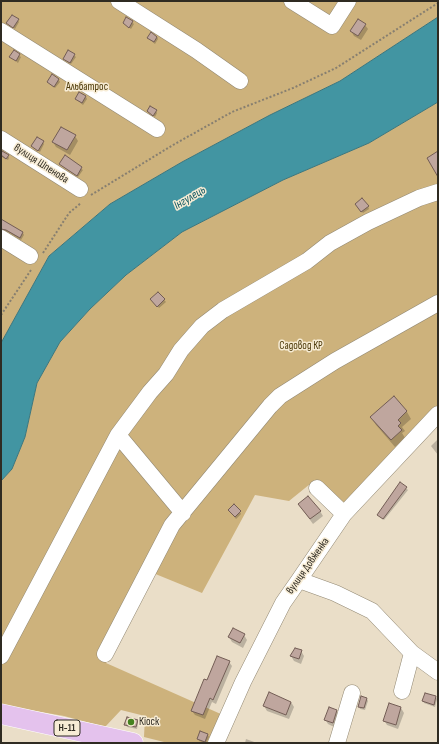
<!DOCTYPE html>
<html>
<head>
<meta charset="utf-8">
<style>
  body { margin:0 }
  #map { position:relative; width:439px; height:744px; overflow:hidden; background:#eadec8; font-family:"Sofia Sans Condensed",sans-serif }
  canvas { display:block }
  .frame { position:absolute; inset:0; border:2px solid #2f2b22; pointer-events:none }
</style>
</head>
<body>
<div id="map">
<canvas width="439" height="744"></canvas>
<div class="frame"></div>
</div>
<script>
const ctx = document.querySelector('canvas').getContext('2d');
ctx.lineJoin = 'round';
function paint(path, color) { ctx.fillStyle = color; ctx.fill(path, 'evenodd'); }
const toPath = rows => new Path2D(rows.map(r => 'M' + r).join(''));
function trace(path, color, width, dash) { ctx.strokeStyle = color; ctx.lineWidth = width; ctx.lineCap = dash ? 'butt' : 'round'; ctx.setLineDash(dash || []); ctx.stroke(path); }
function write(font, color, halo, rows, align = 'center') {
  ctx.font = font + ' "Sofia Sans Condensed",sans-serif'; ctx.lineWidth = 3; ctx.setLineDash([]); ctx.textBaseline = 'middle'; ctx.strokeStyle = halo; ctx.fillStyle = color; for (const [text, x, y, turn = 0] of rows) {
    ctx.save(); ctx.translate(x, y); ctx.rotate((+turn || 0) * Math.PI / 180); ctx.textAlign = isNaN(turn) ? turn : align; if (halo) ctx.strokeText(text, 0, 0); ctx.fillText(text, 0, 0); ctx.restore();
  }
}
paint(toPath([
  [1,1,438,1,438,17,340,81,270,115,182,162,110,204,49,256,1,343],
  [438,102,438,408,343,509,315,480,289,501,255,495,202,593,153,573,106,663,223,715,210,743,168,743,144,737,145,716,121,710,105,727,64,716,1,705,1,481,12,469,25,437,37,383,60,342,90,309,126,275,182,232,283,180,369,143]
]), '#cdb27c');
const water = toPath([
  [438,17,438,102,369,143,283,180,182,232,126,275,90,309,60,342,37,383,25,437,12,469,1,481,1,343,49,256,110,204,182,162,270,115,340,81,438,17]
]);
paint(water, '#4295a2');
trace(water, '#3c757c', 1);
paint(toPath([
  [127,18,134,24,131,29,124,23],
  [18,20,19,22,15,29,8,23],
  [365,25,368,29,361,40,354,36,351,31],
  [157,37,158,39,155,44,148,38],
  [69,51,76,57,71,64,64,59],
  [14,52,21,57,18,63,11,57],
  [58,79,60,82,55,88,48,82],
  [86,97,87,99,83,105,76,99],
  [148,111,156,111,157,113,155,117],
  [75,136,78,141,70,155,56,147,53,142],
  [43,142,44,144,40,152,33,146],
  [2,152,8,156,9,158,8,160,2,157,1,154],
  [73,163,83,170,78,177,60,164],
  [357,206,368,206,369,209,363,213],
  [1,220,23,233,24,235,21,240,8,232,1,231],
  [158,293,166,302,159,308,153,301],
  [394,398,407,412,411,419,402,427,405,431,402,433,405,438,395,447,376,425,371,417],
  [438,439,438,455,431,446],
  [400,483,408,490,384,520,378,515],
  [299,505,320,511,323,516,313,524],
  [229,510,240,512,241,514,236,519],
  [244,635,247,640,243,648,232,642,229,637],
  [301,651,304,656,301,664,294,661,291,656],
  [229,662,232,666,216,704,212,702,205,719,195,715,192,711,207,681],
  [362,697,367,699,368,701,365,710,360,709,359,706],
  [436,697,437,699,435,707,424,703,423,701],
  [291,702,294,707,289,719,267,711,264,706],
  [389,704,401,708,404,713,398,729,387,725,384,720],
  [336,711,339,716,336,728,328,724,325,719],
  [137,720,138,723,137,729,127,727,126,725],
  [208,735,209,737,206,743,199,741,198,738],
  [246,739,257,743,245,743]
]), '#0003');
const building = toPath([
  [12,15,19,19,13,28,6,23,12,15],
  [126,17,133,21,129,28,123,23,126,17],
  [358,19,366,24,358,36,350,31,358,19],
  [151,32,157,37,154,42,147,38,151,32],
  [14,50,20,54,16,61,9,57,14,50],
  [68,50,75,54,70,63,63,59,68,50],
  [52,74,59,79,54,87,47,82,52,74],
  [79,92,86,96,82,103,75,99,79,92],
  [150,106,157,110,153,116,147,111,150,106],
  [61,127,76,135,67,150,52,142,61,127],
  [37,137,44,141,38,151,31,146,37,137],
  [2,151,9,155,6,159,1,155,2,151],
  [438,151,438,177,427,158,438,151],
  [65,155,82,167,77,176,59,164,65,155],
  [362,198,369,206,361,212,355,204,362,198],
  [1,219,23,232,20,238,6,230,1,229,1,219],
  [158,292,165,299,157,307,150,299,158,292],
  [394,396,407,411,398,420,401,423,398,426,402,430,391,440,370,417,394,396],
  [400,482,407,487,383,519,377,515,400,482],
  [308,496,321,511,310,519,298,504,308,496],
  [234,504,241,511,235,517,228,510,234,504],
  [233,628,245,634,240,643,228,637,233,628],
  [295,648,302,650,299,659,290,656,295,648],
  [217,656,230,661,213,700,210,698,203,715,191,711,204,679,207,680,217,656],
  [269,692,291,702,286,715,263,706,269,692],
  [425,693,436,696,434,705,422,701,425,693],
  [361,696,367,698,364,708,358,707,361,696],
  [389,703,401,707,396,725,383,721,389,703],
  [329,707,337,710,333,723,324,720,329,707],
  [127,717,138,720,136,727,124,725,127,717],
  [200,731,208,734,205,742,197,739,200,731]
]);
paint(building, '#bfa69e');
trace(building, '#735d55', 1);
const minor = toPath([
  [119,1,196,50,240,81],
  [292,1,332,26,348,1],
  [1,31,157,129],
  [1,139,80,189],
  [1,238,30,256],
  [118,435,183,513],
  [317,488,344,514],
  [299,580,335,593,372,611,412,653,438,672],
  [105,654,172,525,270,406,280,396,335,361,438,303],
  [1,656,118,435,150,392,166,374,181,350,202,326,223,310,307,261,330,243,368,222,419,198,438,192],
  [402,691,412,653],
  [216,743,243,682,283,603,299,580,344,514,438,414],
  [337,743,352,693]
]);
const major = toPath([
  [1,714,133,743]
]);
trace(minor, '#938974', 17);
trace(major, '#fff', 21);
trace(toPath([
  [91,195,173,145,232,112,293,88,336,68,438,3],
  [43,253,69,213,81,203],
  [1,315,31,270]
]), '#877f70', 2, [2, 2]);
trace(minor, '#fff', 16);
trace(major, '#e4c2ed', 20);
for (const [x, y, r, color] of [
  [131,722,4,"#458220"]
]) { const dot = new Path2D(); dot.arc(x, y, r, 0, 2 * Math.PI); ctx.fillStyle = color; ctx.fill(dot); trace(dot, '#f7ecd5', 1.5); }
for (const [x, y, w] of [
  [67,728,26]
]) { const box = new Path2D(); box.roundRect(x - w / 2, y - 8, w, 16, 3); ctx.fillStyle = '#f7ecd5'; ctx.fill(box); trace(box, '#2f2b22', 1); }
write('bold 10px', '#2f2b22', null, [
  ["Н-11",67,728]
]);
write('11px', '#4c3908', '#f7ecd5', [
  ["Альбатрос",87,87],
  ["Садовод КР",301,346]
]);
write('11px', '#2f2b22', '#f7ecd5', [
  ["вулиця Шпенова",41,164,33],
  ["вулиця Довженка",308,566,-55]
]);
write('11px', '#2f2b22', '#f7ecd5', [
  ["Кіоск",139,722]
], 'left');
write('italic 12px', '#0d5660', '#f7ecd5', [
  ["Інгулець",190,198,-31]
]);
</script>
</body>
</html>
